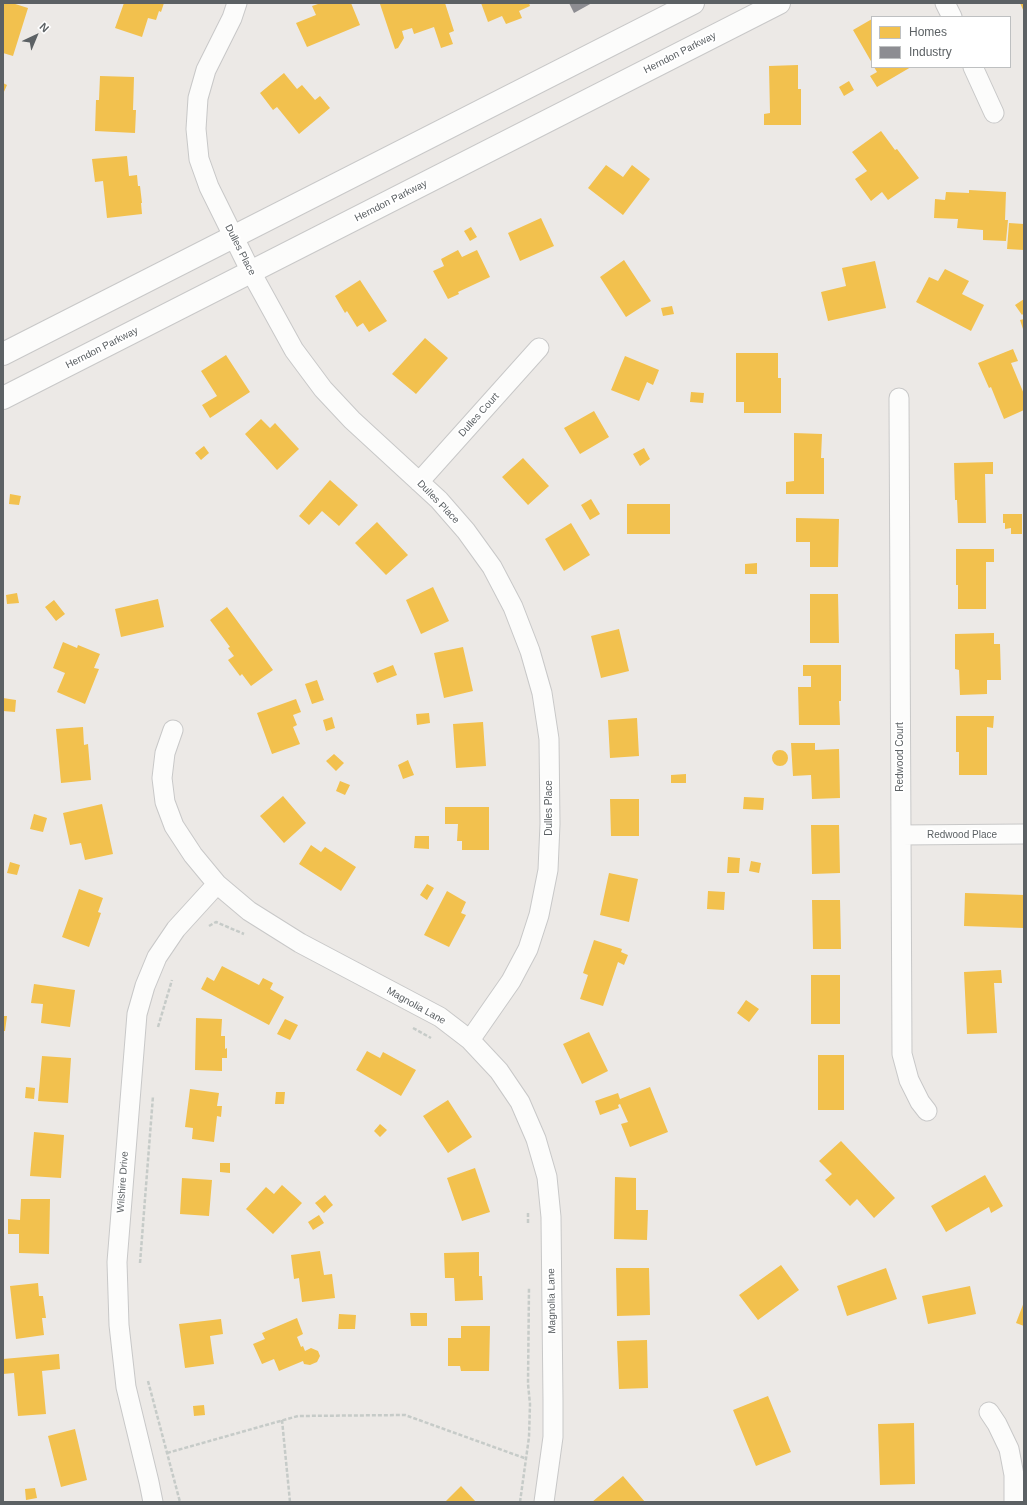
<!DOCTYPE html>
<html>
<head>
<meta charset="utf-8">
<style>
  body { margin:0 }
  #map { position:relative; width:1027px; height:1505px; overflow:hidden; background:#ece9e6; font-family:Arial,sans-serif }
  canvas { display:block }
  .frame { position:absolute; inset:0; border:4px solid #5c6164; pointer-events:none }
  .legend { position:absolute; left:871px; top:16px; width:140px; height:52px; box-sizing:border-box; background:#fff; border:1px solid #bec0c1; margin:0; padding:5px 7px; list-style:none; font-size:12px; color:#5c6164 }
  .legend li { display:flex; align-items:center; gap:8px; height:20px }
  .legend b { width:20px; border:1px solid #bec0c1 }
  .north { position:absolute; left:16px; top:16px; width:40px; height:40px; -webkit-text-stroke:3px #fff; paint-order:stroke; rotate:44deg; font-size:11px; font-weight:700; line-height:16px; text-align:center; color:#5c6164 }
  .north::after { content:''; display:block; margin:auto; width:14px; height:18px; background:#5c6164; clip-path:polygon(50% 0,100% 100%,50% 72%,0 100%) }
</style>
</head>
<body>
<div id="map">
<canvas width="1027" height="1505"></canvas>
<div class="frame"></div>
<ul class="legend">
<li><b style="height:11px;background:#f2c14e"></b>Homes</li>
<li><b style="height:11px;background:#8d8d92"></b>Industry</li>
</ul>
<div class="north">N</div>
</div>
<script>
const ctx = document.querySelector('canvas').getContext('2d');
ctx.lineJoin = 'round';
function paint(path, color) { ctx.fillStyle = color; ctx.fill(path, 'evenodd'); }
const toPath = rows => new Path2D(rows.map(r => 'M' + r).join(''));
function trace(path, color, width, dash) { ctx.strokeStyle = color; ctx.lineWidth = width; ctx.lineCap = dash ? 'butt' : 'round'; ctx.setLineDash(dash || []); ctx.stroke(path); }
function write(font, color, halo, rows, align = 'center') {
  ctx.font = font + ' Arial,sans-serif'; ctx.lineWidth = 4; ctx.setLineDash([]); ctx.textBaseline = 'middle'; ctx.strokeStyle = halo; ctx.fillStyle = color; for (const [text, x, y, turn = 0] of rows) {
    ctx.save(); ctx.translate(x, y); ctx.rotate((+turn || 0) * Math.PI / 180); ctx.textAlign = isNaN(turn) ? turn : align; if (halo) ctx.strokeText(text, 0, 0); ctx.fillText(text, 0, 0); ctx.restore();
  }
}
paint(toPath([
  [3,3,12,3,28,8,13,56,3,53],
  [124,3,164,3,161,12,159,11,156,20,148,18,142,37,115,28],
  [321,3,351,3,360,25,307,47,296,23,316,15,312,6],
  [382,3,445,3,454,31,449,33,453,44,441,48,434,27,414,34,412,28,402,31,404,38,398,48,395,49,380,4],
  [481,3,529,3,530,6,519,11,522,18,506,24,502,16,488,22],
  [1020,3,1024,3,1024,12],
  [872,19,872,63,853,30],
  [798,65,798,89,801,89,801,125,764,125,764,114,770,113,769,66],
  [874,67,911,67,877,87,870,76,877,72],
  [284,73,297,89,302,85,315,100,320,96,330,108,299,134,277,107,273,110,260,93],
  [100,76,134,77,133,110,136,110,135,133,95,131,96,100,99,100],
  [849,81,854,90,844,96,839,87],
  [3,83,7,85,3,94],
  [881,131,895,150,897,149,919,178,888,200,882,192,871,201,855,179,867,171,852,152],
  [127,156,129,176,137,175,138,186,140,186,142,203,141,203,142,214,107,218,103,181,95,182,92,159],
  [606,165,623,177,632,165,650,179,623,215,588,188],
  [969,190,1006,192,1005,220,1008,220,1006,241,983,240,983,230,957,228,958,219,934,218,935,199,945,200,946,192,969,193],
  [541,218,554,246,520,261,508,233],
  [1009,223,1024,224,1024,250,1007,249],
  [471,227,477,237,470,241,464,231],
  [458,250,462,257,477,250,490,277,458,292,459,294,448,299,433,271,444,266,441,259],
  [624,260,651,301,626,317,600,277],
  [875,261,886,308,828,321,821,292,846,286,842,268],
  [945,269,969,281,962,294,984,305,971,331,916,302,929,277,938,281],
  [360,280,387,321,369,332,363,323,357,327,347,311,345,313,335,296],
  [1024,299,1024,313,1022,315,1015,305],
  [672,306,674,314,663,316,661,308],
  [1024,319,1024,332,1020,320],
  [425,338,448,358,416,394,392,374],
  [1013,349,1018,361,1011,363,1024,394,1024,410,1004,419,991,387,989,388,978,363],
  [736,353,778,353,778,378,781,378,781,413,744,413,744,402,736,402],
  [226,355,250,392,210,418,202,405,217,396,201,371],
  [625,356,659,370,653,385,647,382,639,401,611,390],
  [691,392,704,393,703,403,690,402],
  [594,411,609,437,580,454,564,428],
  [261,419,270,428,275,423,299,449,277,470,245,434],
  [794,433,822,434,821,458,824,458,824,494,786,494,786,482,794,481],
  [204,446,209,453,201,460,195,453],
  [644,448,650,459,640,466,633,454],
  [523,458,549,486,528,505,502,477],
  [993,462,993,474,985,474,986,523,958,523,957,500,955,500,954,463],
  [330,480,358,505,339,526,322,511,309,525,299,516],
  [10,494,21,496,19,505,9,504],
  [591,499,600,514,590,520,581,505],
  [627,504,670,504,670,534,627,534],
  [1003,514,1022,514,1022,534,1011,534,1011,528,1005,529,1005,523,1003,523],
  [796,518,839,519,838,567,810,567,810,542,796,542],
  [377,522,408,555,386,575,355,543],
  [571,523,590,555,564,571,545,539],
  [956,549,994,549,994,562,986,562,986,609,958,609,958,585,956,585],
  [757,563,757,574,745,574,745,564],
  [433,587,449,621,421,634,406,600],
  [17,593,19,603,7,604,6,595],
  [810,594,838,594,839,643,810,643],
  [158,599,164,627,121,637,115,609],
  [54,600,65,614,56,621,45,607],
  [227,607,273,670,251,686,242,674,240,676,228,660,234,656,228,648,230,647,210,620],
  [619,629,629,671,601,678,591,636],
  [994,633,994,644,1000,644,1001,680,987,680,987,694,960,695,959,670,955,669,955,634],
  [63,642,77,648,78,645,100,654,94,668,99,669,85,704,57,692,65,673,53,668],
  [463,647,473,691,444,698,434,653],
  [393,665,397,675,377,683,373,673],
  [803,665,841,665,841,701,839,701,840,725,799,725,798,687,811,687,811,676,803,676],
  [317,680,324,700,312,704,305,684],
  [3,698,16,700,15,712,3,711],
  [296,699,301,712,293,715,297,725,293,727,300,744,272,754,257,713],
  [429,713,430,723,417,725,416,714],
  [956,716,994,716,993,728,987,727,987,775,959,775,959,752,956,752],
  [332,717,335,728,326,731,323,720],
  [637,718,639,756,610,758,608,720],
  [483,722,486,766,456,768,453,724],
  [83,727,84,745,88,744,91,780,61,783,56,729],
  [791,743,815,743,815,750,839,749,840,798,812,799,811,775,793,776],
  '772 758a8 8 0 1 1 16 0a8 8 0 1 1-16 0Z',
  [334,754,344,763,336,771,326,761],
  [408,760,414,775,403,779,398,765],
  [686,774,686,783,671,783,671,775],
  [340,781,350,785,345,795,336,791],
  [283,796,306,823,284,843,260,816],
  [744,797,764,798,763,810,743,809],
  [610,799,639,799,639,836,611,836],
  [102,804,113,854,85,860,81,843,70,845,63,813],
  [445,807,489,807,489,850,462,850,462,841,457,841,458,824,445,824],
  [34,814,47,818,43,832,30,829],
  [811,825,839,825,840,873,812,874],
  [415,836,429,836,429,849,414,848],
  [311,845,321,852,325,847,356,867,341,891,299,864],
  [728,857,740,858,739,873,727,873],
  [751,861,761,863,759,873,749,871],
  [10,862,20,865,17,875,7,873],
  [609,873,638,879,629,922,600,915],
  [427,884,434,888,427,900,420,895],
  [79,889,103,898,98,912,101,913,89,947,62,937],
  [447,891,466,902,461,913,466,915,449,947,424,935],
  [708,891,725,892,724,910,707,909],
  [965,893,1024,895,1024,928,964,926],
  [812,900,840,900,841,949,813,949],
  [594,940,622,949,621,952,628,955,624,965,618,962,603,1006,580,999,588,975,583,973],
  [222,966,259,985,263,978,273,983,270,989,284,997,269,1025,201,989,207,977,214,981],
  [1001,970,1002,983,994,983,997,1033,967,1034,964,972],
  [811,975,840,975,840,1024,811,1024],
  [34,984,75,990,70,1027,41,1023,43,1004,31,1003],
  [746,1000,759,1009,749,1022,737,1013],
  [3,1016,7,1016,5,1031,3,1031],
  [196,1018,222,1019,221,1036,225,1036,225,1049,227,1048,227,1058,222,1058,222,1071,195,1070],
  [285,1019,298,1025,290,1040,277,1034],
  [589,1032,608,1071,582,1084,563,1044],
  [367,1051,380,1058,383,1052,416,1070,401,1096,356,1070],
  [818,1055,844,1055,844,1110,818,1110],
  [42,1056,71,1058,68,1103,38,1101],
  [26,1087,35,1088,34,1099,25,1098],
  [650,1087,668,1132,630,1147,621,1124,628,1122,620,1104,618,1105,619,1108,600,1115,595,1101,618,1093,620,1099],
  [190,1089,219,1093,217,1106,222,1106,221,1117,217,1116,214,1142,192,1139,193,1128,185,1127],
  [276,1092,285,1092,284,1104,275,1104],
  [448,1100,472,1137,448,1153,423,1116],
  [380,1124,387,1130,380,1137,374,1131],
  [34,1132,64,1135,61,1178,30,1176],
  [841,1141,895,1198,874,1218,857,1199,850,1206,825,1180,832,1174,819,1161],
  [220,1163,230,1163,230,1173,220,1172],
  [475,1168,490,1212,462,1221,447,1178],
  [985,1175,1003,1206,991,1213,989,1207,946,1232,931,1206],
  [615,1177,636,1178,636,1210,648,1210,647,1240,614,1239],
  [182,1178,212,1180,209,1216,180,1214],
  [282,1185,302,1203,273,1234,246,1209,266,1187,274,1194],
  [325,1195,333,1205,324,1213,315,1203],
  [21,1199,50,1199,49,1254,19,1253,19,1234,8,1234,8,1219,20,1220],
  [319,1215,324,1223,313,1230,308,1222],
  [320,1251,324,1275,332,1274,335,1298,302,1302,299,1278,294,1279,291,1255],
  [479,1252,479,1276,482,1276,483,1300,455,1301,454,1278,445,1278,444,1253],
  [781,1265,799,1290,758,1320,739,1295],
  [616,1268,649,1268,650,1315,617,1316],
  [886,1268,897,1299,847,1316,837,1286],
  [38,1283,39,1296,43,1296,46,1318,42,1318,44,1335,16,1339,10,1286],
  [970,1286,976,1314,928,1324,922,1296],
  [1024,1302,1024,1326,1016,1323],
  [410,1313,427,1313,427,1326,411,1326],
  [339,1314,356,1315,355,1329,338,1329],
  [297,1318,303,1334,297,1337,301,1347,303,1346,305,1351,311,1348,318,1351,320,1356,317,1362,310,1365,304,1364,303,1361,279,1371,274,1359,262,1364,253,1344,265,1339,262,1333],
  [221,1319,223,1334,210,1336,214,1364,185,1368,179,1324],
  [461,1326,490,1326,489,1371,461,1371,460,1366,448,1366,448,1338,461,1338],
  [647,1340,648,1388,619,1389,617,1341],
  [59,1354,60,1369,42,1371,46,1414,18,1416,14,1373,3,1374,3,1359],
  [768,1396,791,1452,756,1466,733,1410],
  [204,1405,205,1415,194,1416,193,1406],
  [914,1423,915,1484,880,1485,878,1424],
  [75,1429,87,1480,61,1487,48,1436],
  [623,1476,645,1502,592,1502],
  [461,1486,476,1502,445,1502],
  [35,1488,37,1498,26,1500,25,1489]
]), '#f2c14e');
paint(toPath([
  [569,3,592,3,574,13]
]), '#8d8d92');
const minor = toPath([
  [237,3,232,18,206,70,198,98,196,129,199,159,209,187,251,272,294,350,323,389,352,420,439,500,466,531,492,567,513,607,530,651,542,693,549,739,550,824,548,870,539,915,528,949,511,981,470,1040],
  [945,3,952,17],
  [973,67,994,113],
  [899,398,902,1054,909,1080,920,1102,927,1111],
  [419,482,539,348],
  [173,730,165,753,162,778,165,802,174,826,193,855,217,884,249,911,300,943,440,1017,470,1040,499,1071,520,1102,536,1139,547,1177,551,1217,553,1401,553,1437,544,1502],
  [901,835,1024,834],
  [989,1412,997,1424,1009,1449,1014,1475,1014,1502],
  [153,1502,149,1482,126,1387,119,1325,117,1262,137,1014,145,986,157,957,176,929,217,884]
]);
const secondary = toPath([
  [3,354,693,3],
  [3,398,779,3]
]);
trace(minor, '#c8c8c8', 21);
trace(secondary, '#c8c8c8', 24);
trace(toPath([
  [209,926,216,922,244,934],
  [158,1027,172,980],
  [413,1028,431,1038],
  [528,1213,528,1224],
  [140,1263,153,1096],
  [148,1381,180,1502],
  [282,1420,290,1502],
  [167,1453,298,1416,405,1415,527,1459],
  [520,1502,529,1437,530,1404,528,1384,529,1287]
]), '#c6cbc8', 2.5, [4, 2]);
trace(minor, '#fcfcfb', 19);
trace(secondary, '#fcfcfb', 22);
write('10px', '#5c6164', '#fff', [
  ["Herndon Parkway",680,53,-27],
  ["Herndon Parkway",391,201,-27],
  ["Dulles Place",240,250,63],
  ["Herndon Parkway",102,348,-27],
  ["Dulles Court",479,415,-48],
  ["Dulles Place",438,502,46],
  ["Redwood Court",900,757,-90],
  ["Dulles Place",549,808,-90],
  ["Redwood Place",962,835],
  ["Magnolia Lane",416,1006,29],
  ["Wilshire Drive",123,1182,-86],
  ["Magnolia Lane",552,1301,-91]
]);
</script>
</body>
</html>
